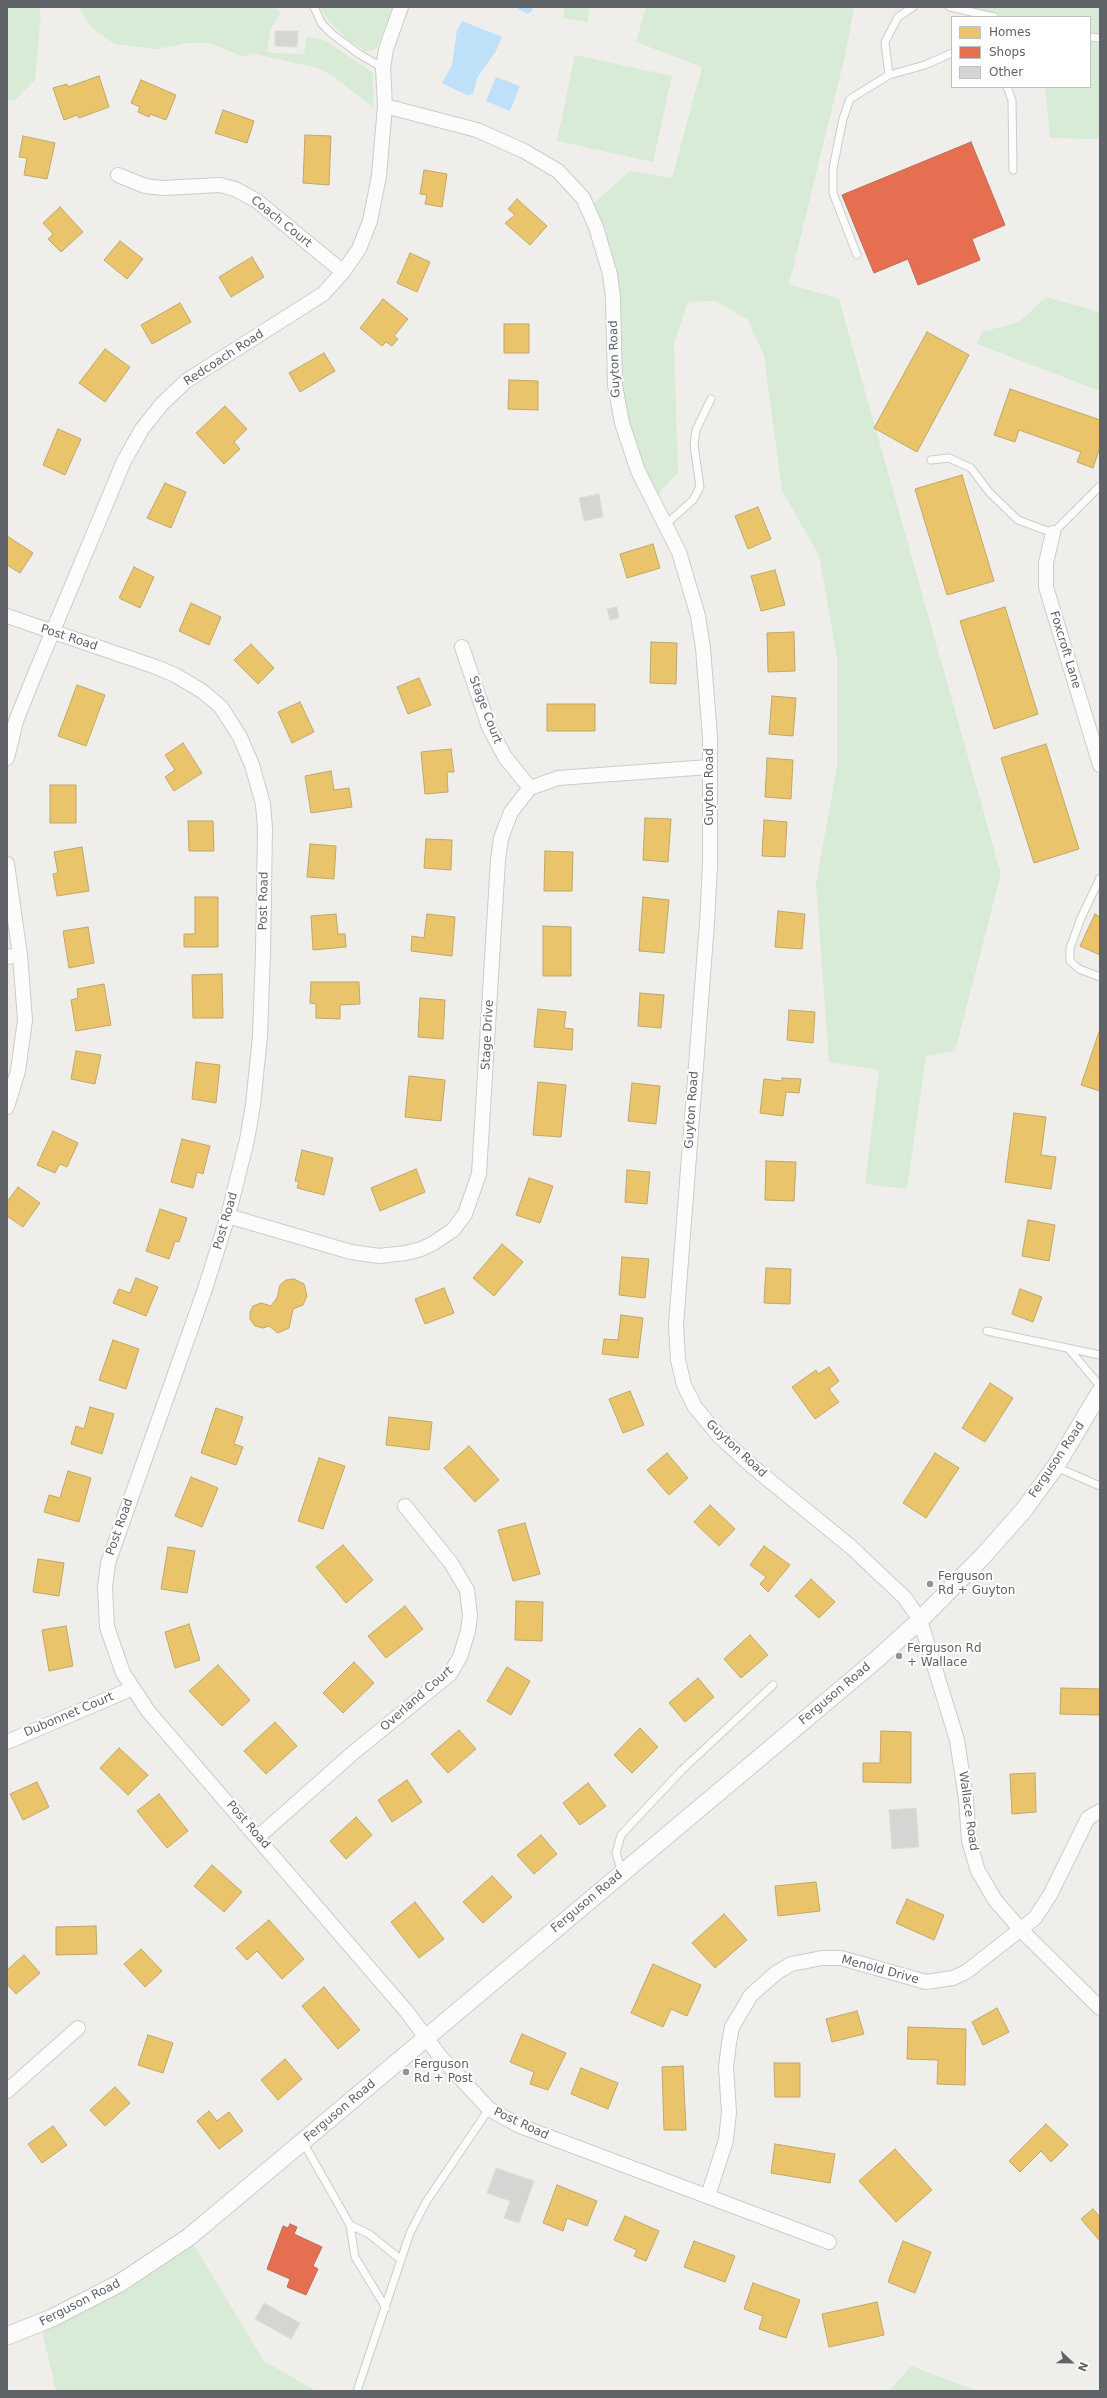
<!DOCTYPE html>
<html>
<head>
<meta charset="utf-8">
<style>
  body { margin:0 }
  #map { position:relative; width:1107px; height:2398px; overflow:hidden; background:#efeeea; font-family:"DejaVu Sans",sans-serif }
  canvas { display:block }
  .frame { position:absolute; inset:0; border:8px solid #5f6368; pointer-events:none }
  .legend { position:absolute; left:951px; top:16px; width:140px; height:72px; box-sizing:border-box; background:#fff; border:1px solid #bfc1c3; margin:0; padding:5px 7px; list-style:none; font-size:12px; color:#5f6368 }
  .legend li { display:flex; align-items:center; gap:8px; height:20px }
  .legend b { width:20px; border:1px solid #bfc1c3 }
  .north { position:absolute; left:1051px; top:2342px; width:40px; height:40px; -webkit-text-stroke:3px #fff; paint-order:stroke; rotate:112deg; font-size:11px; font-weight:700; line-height:16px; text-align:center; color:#5f6368 }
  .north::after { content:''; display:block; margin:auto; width:14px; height:18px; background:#5f6368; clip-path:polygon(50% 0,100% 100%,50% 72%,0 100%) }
</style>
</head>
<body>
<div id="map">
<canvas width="1107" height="2398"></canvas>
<div class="frame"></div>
<ul class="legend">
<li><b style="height:11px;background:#e9c46a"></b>Homes</li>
<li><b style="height:11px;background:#e76f51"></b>Shops</li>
<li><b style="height:11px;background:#d6d5d3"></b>Other</li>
</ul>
<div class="north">N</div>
</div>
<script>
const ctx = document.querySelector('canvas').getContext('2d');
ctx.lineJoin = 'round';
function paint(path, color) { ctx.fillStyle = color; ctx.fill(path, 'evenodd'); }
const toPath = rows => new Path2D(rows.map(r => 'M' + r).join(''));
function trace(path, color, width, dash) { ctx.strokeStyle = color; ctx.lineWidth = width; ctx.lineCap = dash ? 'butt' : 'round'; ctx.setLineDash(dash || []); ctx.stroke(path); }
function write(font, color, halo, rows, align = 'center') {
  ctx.font = font + ' "DejaVu Sans",sans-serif'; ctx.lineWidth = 4; ctx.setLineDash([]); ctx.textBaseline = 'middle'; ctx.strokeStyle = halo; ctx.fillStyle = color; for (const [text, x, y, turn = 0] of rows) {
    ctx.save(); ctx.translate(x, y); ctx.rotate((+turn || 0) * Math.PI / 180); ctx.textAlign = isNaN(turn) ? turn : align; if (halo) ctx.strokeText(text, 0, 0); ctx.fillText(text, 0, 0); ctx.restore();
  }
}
paint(toPath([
  [7,7,38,7,41,13,35,80,14,101,7,99],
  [79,7,273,7,279,11,280,15,271,28,267,51,271,53,304,54,307,36,326,41,373,73,373,107,333,76,321,69,252,53,244,57,209,43,187,43,157,49,114,44,89,25],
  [320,7,392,7,377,47,373,50,365,51,348,40,330,22],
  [565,7,590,7,587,22,563,18],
  [646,7,854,7,845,56,789,284,839,299,1001,874,955,1051,926,1056,907,1189,865,1184,879,1070,829,1062,816,884,837,767,837,658,819,555,782,491,764,356,748,320,716,301,688,302,674,344,678,472,653,500,627,441,613,298,588,208,630,171,672,178,702,67,636,42],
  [938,7,1100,7,1100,139,1050,138,1045,87,1090,87,1090,17,979,17],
  [575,55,672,76,653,162,557,141],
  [1046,297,1100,312,1100,391,977,344,982,332,1019,322],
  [189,2237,264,2361,316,2391,56,2391,40,2323],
  [911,2366,978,2391,889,2391]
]), '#d8ebd6');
paint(toPath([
  [519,7,533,7,532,11,527,14,518,9],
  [462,21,502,37,496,51,477,78,473,94,467,95,442,83,452,65,457,30],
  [496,77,520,86,510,111,486,101]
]), '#bfe0f9');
const homes = toPath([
  [99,76,109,107,79,118,77,115,64,120,53,88,67,84,68,87,99,76],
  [141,80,176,95,166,120,150,114,149,117,138,112,140,107,131,103,141,80],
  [223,110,254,121,247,143,215,133,223,110],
  [305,135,331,136,329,185,303,183,305,135],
  [23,136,55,143,47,179,24,175,27,158,19,157,23,136],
  [424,170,447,174,442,207,425,204,427,195,420,194,424,170],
  [517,199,547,226,530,245,505,223,515,215,508,209,517,199],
  [60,207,83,232,61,252,48,239,53,234,43,223,60,207],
  [120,241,143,259,127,279,104,260,120,241],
  [410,253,430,262,417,292,397,283,410,253],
  [252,257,264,277,231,297,219,277,252,257],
  [383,299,408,319,394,336,398,339,392,346,386,342,382,346,360,328,383,299],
  [180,303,191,322,152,344,141,325,180,303],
  [504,324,529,324,529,353,504,353,504,324],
  [927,332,969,355,917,452,874,428,927,332],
  [105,349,130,367,105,402,79,383,105,349],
  [324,353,335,371,300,392,289,373,324,353],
  [509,380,538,381,538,410,508,409,509,380],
  [1010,389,1100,420,1100,447,1093,468,1077,462,1081,452,1019,430,1015,442,994,435,1010,389],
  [225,406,247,429,234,442,240,449,224,464,196,433,225,406],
  [58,429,81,439,65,475,43,465,58,429],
  [962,475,994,581,947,595,915,489,962,475],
  [165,483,186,492,171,528,147,518,165,483],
  [758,507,771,539,748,549,735,516,758,507],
  [7,536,33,553,20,573,7,565,7,536],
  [653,544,660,568,627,578,620,554,653,544],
  [134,567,154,577,140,608,119,598,134,567],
  [775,570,785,605,761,611,751,576,775,570],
  [191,603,221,617,209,645,179,631,191,603],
  [1005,607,1038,714,994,729,960,621,1005,607],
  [794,632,795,671,768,672,767,633,794,632],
  [651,642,677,643,676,684,650,683,651,642],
  [251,644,274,668,258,684,234,660,251,644],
  [419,678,431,705,408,714,397,687,419,678],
  [77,685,105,695,86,746,58,736,77,685],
  [772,696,796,698,793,736,769,734,772,696],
  [300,702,314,732,292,743,278,712,300,702],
  [547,704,595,704,595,731,547,731,547,704],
  [183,743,202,773,174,791,165,777,175,770,165,755,183,743],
  [1046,744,1079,849,1034,863,1001,758,1046,744],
  [451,749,454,772,447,772,448,792,425,794,421,752,451,749],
  [767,758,793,760,791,799,765,797,767,758],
  [331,771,334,790,349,788,352,807,311,813,305,776,331,771],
  [50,785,76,785,76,823,50,823,50,785],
  [645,818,671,819,668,862,643,860,645,818],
  [764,820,787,822,785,857,762,856,764,820],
  [188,821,213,821,214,851,189,851,188,821],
  [426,839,452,840,451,870,424,868,426,839],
  [310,844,336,846,334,879,307,877,310,844],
  [82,847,89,891,57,896,53,874,58,873,54,852,82,847],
  [545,851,573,852,572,891,544,891,545,851],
  [195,897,218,897,218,947,184,947,184,934,195,934,195,897],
  [643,897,669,900,664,953,639,951,643,897],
  [778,911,805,914,802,949,775,947,778,911],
  [336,914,338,934,345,934,346,947,313,950,311,916,336,914],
  [427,914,455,917,452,956,411,951,412,936,424,938,427,914],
  [1095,914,1100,917,1100,955,1080,946,1095,914],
  [543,926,571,927,571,976,543,976,543,926],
  [88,927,94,963,69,968,63,931,88,927],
  [222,974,223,1018,193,1018,192,975,222,974],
  [311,982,359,982,360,1004,340,1005,340,1019,316,1018,316,1004,310,1003,311,982],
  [104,984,111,1025,76,1031,71,1000,78,998,77,989,104,984],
  [640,993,664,995,661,1028,638,1026,640,993],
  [420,998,445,1000,443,1039,418,1037,420,998],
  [538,1009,566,1012,564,1028,573,1029,572,1050,534,1047,538,1009],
  [789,1010,815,1012,813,1043,787,1040,789,1010],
  [1100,1029,1100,1091,1081,1085,1100,1029],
  [76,1051,101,1055,95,1084,71,1079,76,1051],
  [196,1062,220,1065,216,1103,192,1099,196,1062],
  [409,1076,445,1080,441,1121,405,1117,409,1076],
  [782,1078,801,1079,799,1093,786,1092,783,1116,760,1113,764,1079,782,1081,782,1078],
  [538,1082,566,1085,561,1137,533,1135,538,1082],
  [632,1083,660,1086,656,1124,628,1121,632,1083],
  [1014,1113,1046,1117,1041,1155,1056,1157,1051,1189,1005,1182,1014,1113],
  [53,1131,78,1143,67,1167,60,1164,55,1173,37,1165,53,1131],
  [182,1139,210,1146,203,1174,197,1172,193,1188,171,1182,182,1139],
  [302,1150,333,1158,324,1195,297,1188,299,1181,295,1181,302,1150],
  [766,1161,796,1162,794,1201,765,1200,766,1161],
  [416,1169,425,1192,380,1211,371,1188,416,1169],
  [627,1170,650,1172,647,1204,625,1202,627,1170],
  [529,1178,553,1186,540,1223,516,1215,529,1178],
  [18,1187,40,1203,23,1227,7,1216,7,1202,18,1187],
  [160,1209,187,1218,179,1242,175,1241,169,1259,146,1251,160,1209],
  [1028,1220,1055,1225,1049,1261,1022,1256,1028,1220],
  [502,1244,523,1262,494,1296,473,1278,502,1244],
  [622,1257,649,1259,645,1298,619,1295,622,1257],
  [766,1268,791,1269,790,1304,764,1303,766,1268],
  [136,1278,158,1287,146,1316,113,1303,119,1289,130,1293,136,1278],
  [294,1279,304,1284,307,1296,303,1305,293,1309,289,1328,278,1333,269,1326,263,1328,255,1326,250,1319,250,1312,253,1306,261,1303,271,1306,277,1298,280,1285,286,1280,294,1279],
  [444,1288,454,1313,425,1324,415,1299,444,1288],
  [1020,1289,1042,1297,1033,1322,1012,1314,1020,1289],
  [621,1315,643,1318,638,1358,602,1354,604,1339,618,1340,621,1315],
  [113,1340,139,1349,126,1389,99,1380,113,1340],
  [829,1367,839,1381,829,1389,839,1402,815,1419,792,1387,816,1370,818,1374,829,1367],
  [990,1383,1013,1398,985,1442,962,1428,990,1383],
  [630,1391,644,1425,623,1433,609,1399,630,1391],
  [90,1407,114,1414,102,1454,71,1444,76,1426,84,1429,90,1407],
  [216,1408,243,1417,234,1444,243,1447,236,1465,201,1453,216,1408],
  [389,1417,432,1422,429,1450,386,1445,389,1417],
  [469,1446,499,1480,475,1502,444,1468,469,1446],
  [667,1453,688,1478,669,1495,647,1470,667,1453],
  [935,1453,959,1468,926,1518,903,1503,935,1453],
  [319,1458,345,1466,323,1529,298,1521,319,1458],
  [68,1471,91,1478,79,1522,44,1512,49,1495,60,1498,68,1471],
  [191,1477,218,1488,202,1527,175,1516,191,1477],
  [710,1505,735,1529,719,1546,694,1522,710,1505],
  [525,1523,540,1574,513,1581,498,1530,525,1523],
  [343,1545,373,1580,346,1603,316,1567,343,1545],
  [764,1546,790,1565,768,1592,760,1584,766,1577,750,1565,764,1546],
  [168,1547,195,1551,187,1593,161,1589,168,1547],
  [38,1559,64,1563,59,1596,33,1592,38,1559],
  [811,1579,835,1602,819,1618,795,1596,811,1579],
  [516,1601,543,1602,542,1641,515,1640,516,1601],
  [405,1606,423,1629,386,1658,368,1636,405,1606],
  [189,1624,200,1660,175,1668,165,1632,189,1624],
  [66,1626,73,1666,49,1671,42,1630,66,1626],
  [750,1635,768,1655,741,1678,724,1659,750,1635],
  [354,1662,374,1683,343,1713,323,1693,354,1662],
  [218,1665,250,1700,222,1726,189,1691,218,1665],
  [507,1667,530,1681,511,1715,487,1701,507,1667],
  [698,1678,714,1697,685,1722,669,1703,698,1678],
  [1061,1688,1100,1689,1100,1715,1060,1714,1061,1688],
  [275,1722,297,1746,266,1774,244,1751,275,1722],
  [640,1728,658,1747,632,1773,614,1755,640,1728],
  [459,1730,476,1749,448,1773,431,1754,459,1730],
  [881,1731,911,1732,911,1783,863,1782,863,1763,880,1763,881,1731],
  [119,1748,148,1775,128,1795,100,1768,119,1748],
  [1035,1773,1036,1812,1012,1814,1010,1774,1035,1773],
  [407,1780,422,1802,392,1822,378,1800,407,1780],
  [37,1782,49,1807,23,1820,10,1794,37,1782],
  [588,1783,606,1806,580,1825,563,1803,588,1783],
  [159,1794,188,1831,167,1848,137,1811,159,1794],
  [356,1817,372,1835,346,1859,330,1841,356,1817],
  [541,1835,557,1854,534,1874,517,1855,541,1835],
  [212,1865,242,1892,224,1912,194,1886,212,1865],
  [492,1876,512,1897,483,1923,463,1902,492,1876],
  [816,1882,820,1911,778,1916,775,1886,816,1882],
  [907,1899,944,1915,934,1940,896,1923,907,1899],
  [415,1902,444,1939,419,1958,391,1922,415,1902],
  [724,1914,747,1940,715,1968,692,1943,724,1914],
  [269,1920,304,1959,282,1979,257,1951,247,1960,236,1948,269,1920],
  [96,1926,97,1954,56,1955,56,1927,96,1926],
  [141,1949,162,1971,145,1987,124,1964,141,1949],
  [24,1955,40,1973,16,1994,7,1984,7,1970,24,1955],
  [653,1964,701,1985,687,2016,671,2009,663,2027,631,2013,653,1964],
  [324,1987,360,2030,338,2049,302,2006,324,1987],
  [997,2008,1009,2032,983,2045,972,2022,997,2008],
  [857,2011,864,2034,832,2042,826,2019,857,2011],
  [908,2027,966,2029,965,2085,937,2084,938,2060,907,2059,908,2027],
  [522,2034,566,2053,548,2090,530,2084,534,2072,510,2062,522,2034],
  [148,2035,173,2043,163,2073,138,2065,148,2035],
  [285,2059,302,2079,278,2100,261,2080,285,2059],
  [774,2063,800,2063,800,2097,775,2097,774,2063],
  [683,2066,686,2130,664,2130,662,2067,683,2066],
  [581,2068,618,2083,608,2109,571,2094,581,2068],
  [115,2087,130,2103,105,2126,90,2110,115,2087],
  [209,2111,217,2121,229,2112,243,2131,219,2149,197,2121,209,2111],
  [1046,2124,1068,2145,1051,2162,1041,2151,1020,2172,1009,2161,1046,2124],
  [53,2126,67,2145,42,2163,28,2144,53,2126],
  [775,2144,835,2154,830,2183,771,2173,775,2144],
  [895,2149,932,2190,896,2222,859,2181,895,2149],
  [557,2185,597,2201,587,2226,567,2218,563,2231,543,2223,557,2185],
  [1093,2209,1100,2217,1100,2241,1081,2219,1093,2209],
  [625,2216,659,2231,646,2261,634,2256,637,2250,614,2240,625,2216],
  [694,2241,735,2256,725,2282,684,2267,694,2241],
  [903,2241,931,2252,915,2293,888,2282,903,2241],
  [753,2283,800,2300,786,2338,759,2329,763,2316,744,2309,753,2283],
  [877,2302,884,2335,829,2347,822,2314,877,2302]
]);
paint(homes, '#e9c46a');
trace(homes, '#c0a769', 1);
const shops = toPath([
  [971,142,1005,225,972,239,980,260,918,285,908,259,874,273,842,195,971,142],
  [290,2224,297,2227,294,2234,322,2247,313,2266,318,2269,306,2295,287,2287,290,2279,267,2269,283,2226,288,2228,290,2224]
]);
paint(shops, '#e76f51');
trace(shops, '#be6b58', 1);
const building = toPath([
  [275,31,298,31,297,47,275,46,275,31],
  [599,494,603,517,584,521,579,498,599,494],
  [617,607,619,618,610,620,607,609,617,607],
  [916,1808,919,1847,892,1849,889,1810,916,1808],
  [496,2168,534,2181,519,2223,504,2218,510,2201,487,2193,496,2168],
  [264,2303,300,2323,291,2339,255,2319,264,2303]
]);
paint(building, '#d6d5d3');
trace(building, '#deddd9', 1);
const service = toPath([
  [314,7,322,24,332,34,359,54,383,68],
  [913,7,898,17,885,42,889,75,925,65,952,53],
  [950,7,994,17],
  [1090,37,1100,38],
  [1007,87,1012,100,1013,170],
  [857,255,833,193,833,169,838,143,843,119,850,99,889,75],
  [931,460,949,458,971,468,989,492,1018,520,1053,533,1100,486],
  [665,525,693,500,700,487,694,445,696,430,711,399],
  [1100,878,1081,918,1070,948,1070,961,1079,969,1100,977],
  [987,1331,1100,1355],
  [1069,1349,1100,1386],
  [1056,1467,1100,1486],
  [622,1873,616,1853,621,1835,682,1770,773,1685],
  [303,2142,350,2225,355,2257,386,2308],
  [350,2225,369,2234,400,2259],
  [357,2391,410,2233,426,2202,489,2109]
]);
const minor = toPath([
  [385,106,477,130,524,151,558,171,583,198,596,227,610,274,613,298,615,385,622,423,638,471,679,552,698,616,703,648,710,737,710,865,707,923,676,1325,678,1360,684,1385,695,1407,719,1436,753,1467,851,1547,905,1598,920,1620,957,1740,966,1799,969,1841,978,1871,995,1900,1020,1929,1100,2008],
  [118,175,145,186,163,188,220,185,235,189,257,201,343,272],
  [1053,533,1046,563,1046,587,1100,765],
  [7,616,156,667,175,675,202,691,221,707,240,737,252,765,263,804,265,829,263,952,260,1036,253,1105,247,1140,228,1216,205,1289,108,1563,105,1587,107,1627,123,1673,148,1711,407,2012,439,2055,489,2109,520,2126,829,2242],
  [462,647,489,727,505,757,530,788],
  [7,758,16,721,32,681,124,461,142,429,162,404,186,381,323,294,343,272,359,249,370,221,379,176,385,106,383,68,386,49,401,7],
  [7,864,20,955,25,1020,18,1071,7,1107],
  [7,957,20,955],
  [228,1216,351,1252,379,1256,406,1253,421,1249,432,1244,453,1230,465,1214,479,1174,498,860,501,838,511,812,530,788,558,778,709,767],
  [7,1742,131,1689],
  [258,1837,354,1752,450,1674,460,1657,468,1631,470,1616,467,1590,451,1563,405,1506],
  [7,2091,78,2028],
  [708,2196,726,2140,729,2112,726,2067,729,2043,732,2027,751,1995,776,1973,791,1964,822,1958,841,1958,926,1982,953,1978,966,1972,1035,1918,1050,1895,1088,1818,1100,1811]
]);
const tertiary = toPath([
  [7,2336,52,2318,120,2283,189,2237,876,1660,920,1620,984,1555,1023,1511,1056,1466,1100,1392]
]);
trace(service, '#cbcccc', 9);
trace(minor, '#cbcccc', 16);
trace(tertiary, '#cbcccc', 19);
trace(service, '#fdfcfc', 7);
trace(minor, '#fdfcfc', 14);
trace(tertiary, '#fdfcfc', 17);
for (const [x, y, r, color] of [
  [930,1584,4,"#919496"],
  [899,1656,4,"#919496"],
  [406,2072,4,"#919496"]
]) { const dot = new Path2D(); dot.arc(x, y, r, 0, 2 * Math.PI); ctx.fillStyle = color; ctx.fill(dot); trace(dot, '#fff', 1.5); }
write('12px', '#5f6368', '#fff', [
  ["Coach Court",281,222,39],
  ["Redcoach Road",224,358,-33],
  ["Guyton Road",615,359,-92],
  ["Post Road",69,638,18],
  ["Foxcroft Lane",1065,650,73],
  ["Stage Court",485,710,69],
  ["Guyton Road",710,787,-90],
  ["Post Road",264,901,-89],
  ["Stage Drive",488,1035,-87],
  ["Guyton Road",692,1110,-86],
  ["Post Road",226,1221,-74],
  ["Guyton Road",736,1449,43],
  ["Ferguson Road",1057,1460,-56],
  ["Post Road",120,1527,-71],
  ["Ferguson Road",835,1694,-40],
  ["Overland Court",417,1699,-41],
  ["Dubonnet Court",69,1715,-23],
  ["Wallace Road",968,1811,82],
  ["Post Road",248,1825,49],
  ["Ferguson Road",587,1902,-40],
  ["Menold Drive",880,1970,15],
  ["Ferguson Road",340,2111,-40],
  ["Post Road",521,2124,25],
  ["Ferguson Road",80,2303,-27]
]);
write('12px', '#5f6368', '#fff', [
  ["Ferguson",938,1577],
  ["Rd + Guyton",938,1591],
  ["Ferguson Rd",907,1649],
  ["+ Wallace",907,1663],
  ["Ferguson",414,2065],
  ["Rd + Post",414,2079]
], 'left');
</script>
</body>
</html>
